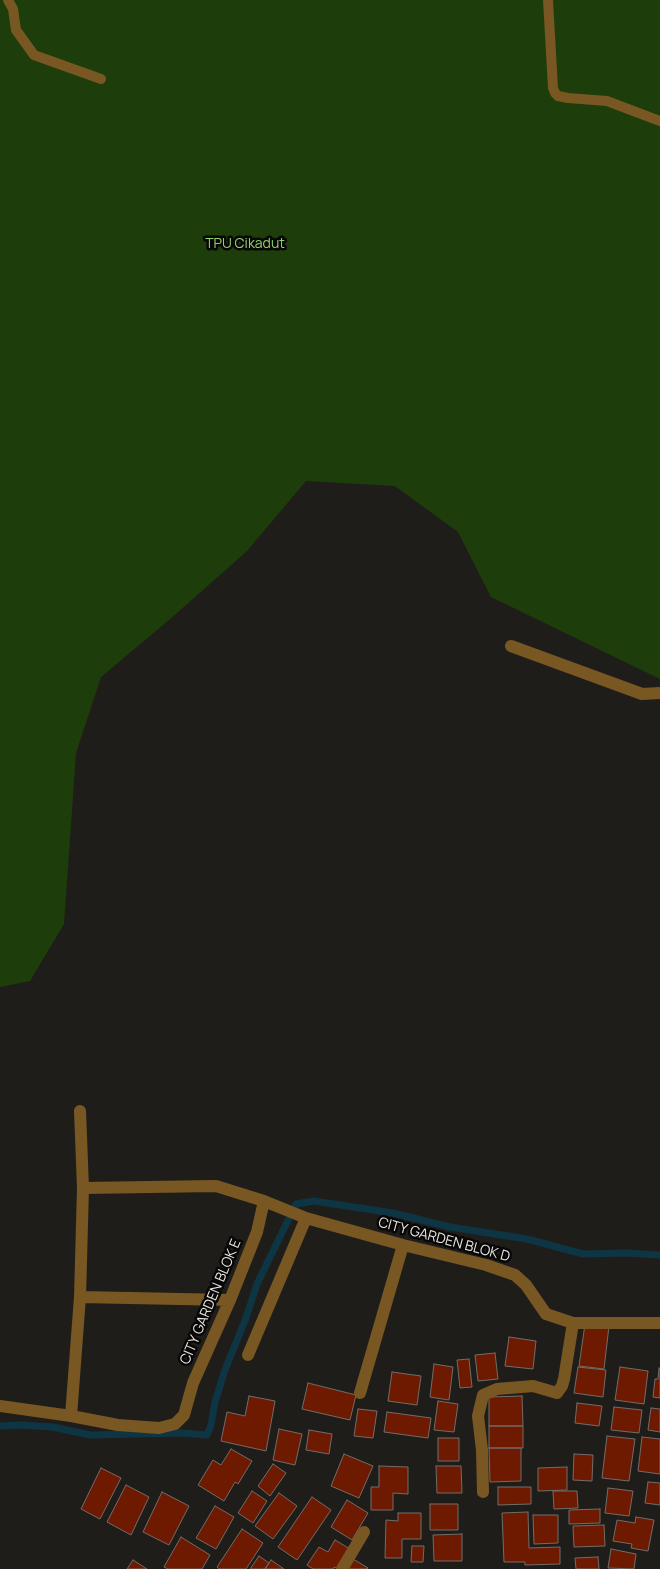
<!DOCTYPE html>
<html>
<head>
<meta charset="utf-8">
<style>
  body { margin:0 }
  canvas { display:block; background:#1f1d1a }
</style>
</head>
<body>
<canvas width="660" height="1569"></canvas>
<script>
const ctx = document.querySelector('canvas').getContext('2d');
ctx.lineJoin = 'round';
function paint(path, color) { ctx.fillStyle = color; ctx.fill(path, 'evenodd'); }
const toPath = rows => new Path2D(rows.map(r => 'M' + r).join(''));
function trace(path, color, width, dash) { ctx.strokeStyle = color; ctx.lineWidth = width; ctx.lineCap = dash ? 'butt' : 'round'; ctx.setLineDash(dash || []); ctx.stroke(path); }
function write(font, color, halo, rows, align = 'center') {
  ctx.font = font + ' Manrope,sans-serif'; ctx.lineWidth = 5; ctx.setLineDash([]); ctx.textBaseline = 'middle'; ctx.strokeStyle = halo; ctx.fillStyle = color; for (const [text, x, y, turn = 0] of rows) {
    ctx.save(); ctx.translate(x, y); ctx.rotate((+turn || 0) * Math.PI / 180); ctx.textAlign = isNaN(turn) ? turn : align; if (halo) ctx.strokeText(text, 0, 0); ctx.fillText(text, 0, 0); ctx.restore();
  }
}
paint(toPath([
  [0,0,660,0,660,679,491,597,458,532,395,486,306,481,247,551,169,620,101,677,76,753,64,924,30,981,0,987]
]), '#1d3d0b');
trace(toPath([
  [0,1426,20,1425,53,1427,90,1435,182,1433,207,1435,211,1425,215,1402,225,1370,246,1318,257,1284,296,1204,314,1201,393,1213,450,1227,527,1239,583,1254,626,1253,660,1255]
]), '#0e3543', 7);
const building = toPath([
  [585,1324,609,1326,604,1369,579,1366,585,1324],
  [509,1337,536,1341,533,1369,505,1366,509,1337],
  [495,1353,498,1379,478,1381,475,1355,495,1353],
  [469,1359,472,1387,460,1388,457,1360,469,1359],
  [434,1364,453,1367,449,1400,430,1397,434,1364],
  [578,1367,606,1370,603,1397,574,1393,578,1367],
  [620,1367,648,1371,644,1404,615,1400,620,1367],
  [659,1368,660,1369,660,1398,653,1397,655,1379,658,1379,659,1368],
  [392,1372,421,1376,417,1405,388,1401,392,1372],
  [308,1383,356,1395,350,1420,302,1409,308,1383],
  [249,1396,275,1401,266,1451,221,1441,227,1412,245,1416,249,1396],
  [522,1396,523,1426,489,1426,489,1397,522,1396],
  [438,1401,458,1404,454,1432,434,1430,438,1401],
  [577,1403,602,1406,599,1426,575,1423,577,1403],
  [614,1407,642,1410,639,1433,611,1430,614,1407],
  [651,1408,660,1409,660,1432,648,1430,651,1408],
  [358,1409,377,1411,373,1438,354,1436,358,1409],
  [387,1412,431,1418,428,1438,384,1432,387,1412],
  [489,1426,523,1426,523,1448,489,1448,489,1426],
  [279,1429,302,1434,295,1465,273,1460,279,1429],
  [309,1430,332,1434,329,1454,306,1450,309,1430],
  [607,1436,635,1439,629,1481,602,1478,607,1436],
  [642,1437,660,1439,660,1474,638,1471,642,1437],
  [438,1438,459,1438,459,1461,438,1461,438,1438],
  [489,1448,521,1448,521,1481,490,1482,489,1448],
  [231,1449,252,1461,238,1484,235,1482,224,1501,198,1485,213,1460,221,1465,231,1449],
  [344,1454,373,1466,359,1498,331,1486,344,1454],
  [574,1454,593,1455,592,1481,573,1480,574,1454],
  [273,1464,286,1473,270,1496,258,1486,273,1464],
  [379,1466,408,1467,408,1494,393,1493,393,1510,371,1510,371,1487,379,1487,379,1466],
  [436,1466,461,1466,462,1493,437,1493,436,1466],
  [567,1467,567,1490,538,1491,538,1468,567,1467],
  [101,1468,121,1478,100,1519,81,1509,101,1468],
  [648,1482,660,1483,660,1505,645,1503,648,1482],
  [126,1485,149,1497,131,1535,107,1522,126,1485],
  [498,1487,531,1487,531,1504,498,1505,498,1487],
  [608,1488,633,1491,629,1516,605,1513,608,1488],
  [252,1491,267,1501,253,1523,238,1513,252,1491],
  [553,1491,577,1491,578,1508,554,1509,553,1491],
  [162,1492,189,1506,169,1545,143,1532,162,1492],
  [279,1493,297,1506,273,1539,255,1526,279,1493],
  [312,1497,331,1510,297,1560,278,1547,312,1497],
  [347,1500,368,1513,352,1540,331,1527,347,1500],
  [430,1504,458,1504,458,1530,430,1530,430,1504],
  [215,1506,234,1517,216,1549,196,1538,215,1506],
  [600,1509,600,1523,569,1524,569,1510,600,1509],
  [528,1512,529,1548,560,1547,560,1564,525,1565,525,1562,504,1562,502,1513,528,1512],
  [398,1513,421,1513,421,1539,402,1539,402,1558,385,1558,386,1520,398,1521,398,1513],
  [533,1515,558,1515,558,1543,534,1544,533,1515],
  [636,1517,654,1520,648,1551,631,1548,632,1544,613,1541,617,1520,635,1523,636,1517],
  [604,1525,605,1546,574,1547,573,1526,604,1525],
  [242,1529,263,1543,246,1569,219,1569,217,1567,242,1529],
  [462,1534,462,1561,434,1561,433,1535,462,1534],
  [181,1537,210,1555,202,1569,168,1569,164,1567,181,1537],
  [335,1540,350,1549,338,1569,334,1567,333,1569,313,1569,307,1565,319,1547,328,1552,335,1540],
  [412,1546,424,1546,423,1562,411,1562,412,1546],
  [611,1549,636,1554,634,1569,608,1568,611,1549],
  [259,1556,269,1563,265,1569,250,1569,259,1556],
  [598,1557,599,1569,576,1569,575,1558,598,1557],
  [353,1559,368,1568,367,1569,347,1569,353,1559],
  [133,1560,147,1569,127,1569,133,1560],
  [271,1560,284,1569,265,1569,271,1560]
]);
paint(building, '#6e1a00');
trace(building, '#716c6a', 1);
trace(toPath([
  [8,0,13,9,16,30,34,55,101,79],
  [548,0,553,88,555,93,558,96,568,98,607,101,660,121]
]), '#785722', 10);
trace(toPath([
  [511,646,642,694,660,693],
  [83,1188,216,1186,264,1201,306,1218,403,1245,486,1265,515,1275,526,1285,546,1314,573,1323,660,1323],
  [80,1297,230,1300],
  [248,1355,306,1218],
  [360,1393,403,1245],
  [0,1406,71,1416,80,1297,83,1188,80,1111],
  [71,1416,118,1425,159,1428,175,1424,184,1415,193,1383,230,1300,257,1232,264,1201],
  [483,1492,482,1450,478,1416,483,1395,497,1389,533,1386,557,1393,562,1386,564,1379,573,1323],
  [342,1569,364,1532]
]), '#785722', 12);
write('14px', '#8ed56f', '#080706', [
  ["TPU Cikadut",245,244]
]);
write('14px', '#e9e7e5', '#080706', [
  ["CITY GARDEN BLOK D",444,1240,15],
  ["CITY GARDEN BLOK E",211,1302,-67]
]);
</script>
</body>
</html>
